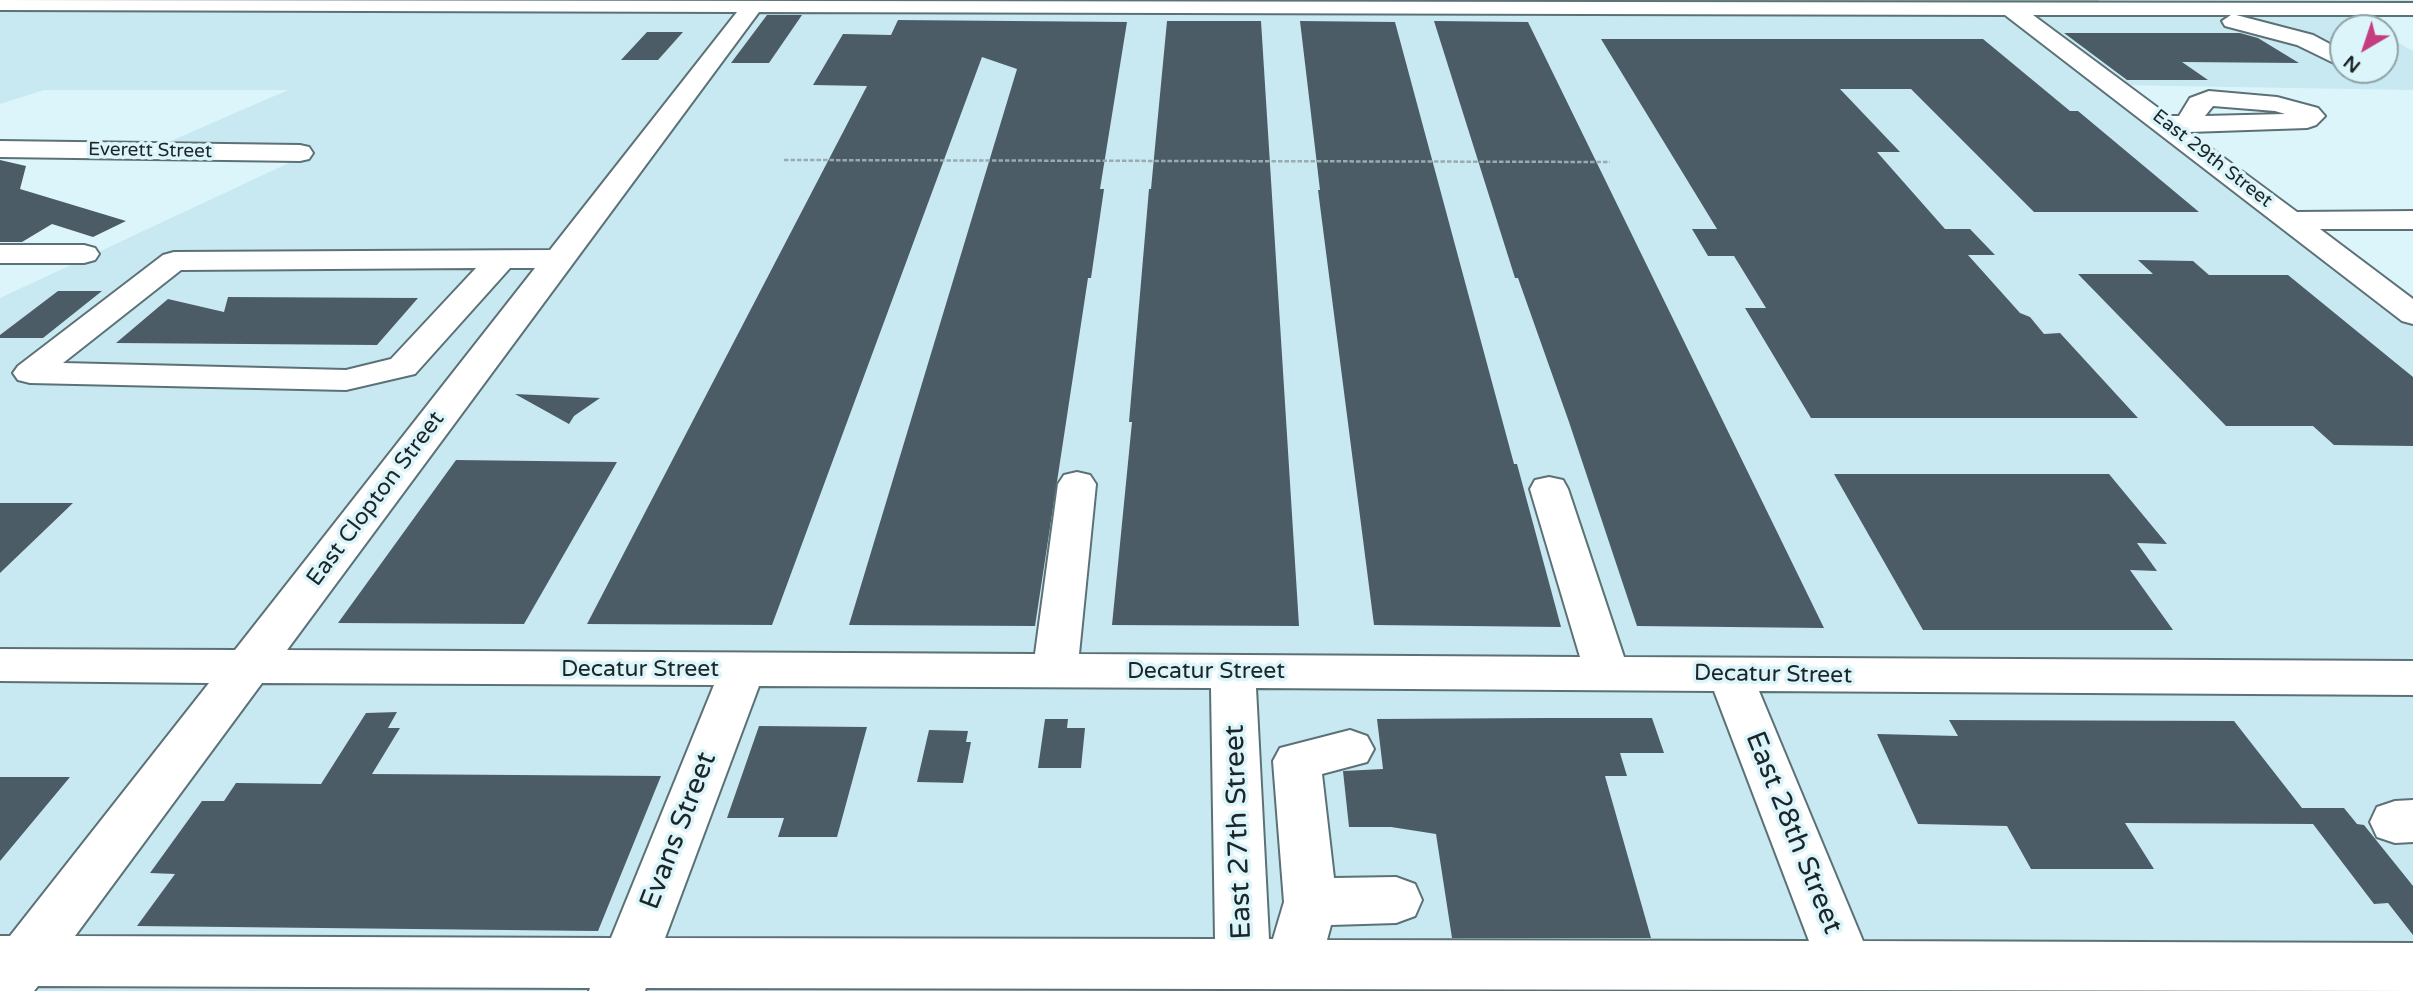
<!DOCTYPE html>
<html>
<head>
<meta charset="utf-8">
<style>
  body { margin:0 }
  #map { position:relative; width:2413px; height:991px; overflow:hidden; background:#dcf5fa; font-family:"Varela Round",sans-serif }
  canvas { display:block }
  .north { position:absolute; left:2329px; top:14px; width:70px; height:70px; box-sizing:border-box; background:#dcf5fa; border:2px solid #8fa2a6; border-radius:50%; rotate:219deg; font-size:19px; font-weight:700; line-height:28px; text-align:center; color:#1c2527 }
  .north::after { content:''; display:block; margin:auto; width:24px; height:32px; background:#c43e7f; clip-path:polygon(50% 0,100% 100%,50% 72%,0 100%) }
</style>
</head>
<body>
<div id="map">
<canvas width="2413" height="991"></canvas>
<div class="north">N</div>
</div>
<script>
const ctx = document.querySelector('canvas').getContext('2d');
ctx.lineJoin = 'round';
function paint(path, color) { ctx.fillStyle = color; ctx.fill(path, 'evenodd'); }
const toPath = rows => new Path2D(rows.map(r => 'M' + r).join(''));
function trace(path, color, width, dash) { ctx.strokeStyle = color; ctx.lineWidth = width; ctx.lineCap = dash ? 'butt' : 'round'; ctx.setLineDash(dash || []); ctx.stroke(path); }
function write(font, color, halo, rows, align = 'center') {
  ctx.font = font + ' "Varela Round",sans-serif'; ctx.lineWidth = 7; ctx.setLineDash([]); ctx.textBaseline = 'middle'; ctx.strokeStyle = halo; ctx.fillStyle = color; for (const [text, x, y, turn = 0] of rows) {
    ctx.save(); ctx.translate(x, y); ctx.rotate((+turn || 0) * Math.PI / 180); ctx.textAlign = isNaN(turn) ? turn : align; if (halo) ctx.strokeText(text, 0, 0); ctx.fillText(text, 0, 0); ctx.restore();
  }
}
paint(toPath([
  [0,0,654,0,638,6,2100,7,2099,0,2413,0,2413,6,2335,6,2372,28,2343,28,2343,70,2385,70,2385,35,2413,51,2413,90,2114,85,2413,314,2413,991,0,991,0,298,308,154,150,150,288,90,44,90,0,104]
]), '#c8e9f1');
paint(toPath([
  [654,0,2099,0,2101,7,636,7]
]), '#a4cbb2');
paint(toPath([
  [767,15,802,15,769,63,731,63],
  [898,20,1127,22,1100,189,1104,189,1091,278,1088,278,1035,626,849,625,1017,69,982,57,772,625,587,624,867,86,813,85,843,34,891,35],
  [1167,21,1261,21,1299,626,1112,625,1132,422,1129,422,1149,189,1151,189],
  [1300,21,1395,22,1514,464,1517,464,1561,627,1374,625,1318,190,1320,190],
  [1434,21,1528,22,1824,628,1637,626,1569,422,1518,278,1515,278],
  [647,32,683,32,658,60,621,60],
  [2064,33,2240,33,2258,38,2299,63,2182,62,2208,80,2127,80],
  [1601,39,1983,39,2070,111,2078,111,2199,212,2034,212,1911,89,1840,89,1900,152,1877,152,1945,229,1970,229,1995,255,1968,255,2020,313,2030,317,2044,334,2060,333,2138,418,1811,418,1745,308,1766,308,1734,256,1708,256,1692,229,1717,229],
  [0,160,26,166,20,189,126,221,93,237,52,224,22,242,0,242],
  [2138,260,2193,261,2209,275,2288,275,2413,377,2413,446,2334,445,2313,426,2226,426,2078,274,2153,274],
  [58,291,102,291,43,338,0,338,0,335],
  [228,297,418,298,377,345,116,343,168,299,224,312],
  [515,394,600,398,574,416,569,424],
  [456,460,617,462,524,624,338,623],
  [1834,474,2109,474,2167,544,2137,543,2157,571,2130,570,2173,630,1923,630],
  [0,503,73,503,0,573],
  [397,712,388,728,400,728,372,774,661,776,598,931,137,926,175,874,150,873,202,801,224,801,236,783,321,784,366,713],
  [1545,718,1652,718,1664,753,1620,753,1627,776,1605,776,1651,938,1452,938,1436,834,1391,827,1349,827,1343,771,1383,769,1377,719],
  [1045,719,1068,719,1067,728,1085,728,1081,768,1038,768],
  [1949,720,2234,721,2302,808,2344,808,2357,824,2364,825,2413,886,2413,935,2388,903,2374,904,2313,824,2125,823,2154,869,2031,869,2007,826,1918,824,1877,734,1958,736],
  [759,726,867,727,837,837,778,837,784,818,727,818],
  [929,730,968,731,966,742,971,742,963,783,917,782],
  [0,777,70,777,0,861]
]), '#4c5c67');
const minor = toPath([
  [0,0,2413,3,2413,15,2236,15,2313,35,2343,51,2343,62,2336,64,2297,45,2225,26,2222,21,2231,15,2033,15,2169,116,2179,116,2190,98,2209,91,2277,97,2318,108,2325,116,2316,125,2307,128,2189,132,2297,212,2413,211,2413,229,2320,229,2413,299,2413,324,2402,321,2005,15,759,12,287,650,1035,654,1058,484,1064,475,1077,472,1090,475,1096,484,1079,654,1580,657,1530,489,1535,480,1549,477,1563,480,1568,489,1624,657,2413,661,2413,695,1759,691,1863,941,2413,943,2413,991,646,988,645,991,589,991,590,988,38,986,34,991,0,991,0,936,10,936,209,683,0,681,0,649,235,650,535,268,510,268,415,374,346,390,30,383,18,380,13,373,18,366,163,255,174,252,550,250,737,12,0,10,0,0],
  [2213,106,2275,111,2285,114,2205,116,2213,106],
  [476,268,391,359,346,370,63,363,181,270,476,268],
  [262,683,714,685,611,938,75,936,262,683],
  [759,686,1211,688,1215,939,665,938,759,686],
  [1256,688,1714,691,1809,941,1327,940,1331,925,1396,923,1415,916,1422,900,1415,884,1396,877,1334,878,1322,774,1367,762,1374,749,1367,736,1350,730,1280,748,1273,761,1284,902,1273,939,1269,939,1256,688],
  [0,141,300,145,309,147,313,153,309,159,300,161,0,157,0,141],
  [0,245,84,245,95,248,99,254,95,260,84,263,0,263,0,245],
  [2413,800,2413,842,2395,843,2377,837,2370,822,2377,807,2395,801,2413,800]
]);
trace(minor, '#5c7176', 4);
trace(toPath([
  [784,160,1610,162]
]), '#98abaf', 2.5, [4.5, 2]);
paint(minor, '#fff');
write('19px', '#1c2527', '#dcf5fa', [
  ["Everett Street",150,151,1],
  ["East 29th Street",2212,159,38]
]);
write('23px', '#1c2527', '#dcf5fa', [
  ["East Clopton Street",376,499,-53],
  ["Decatur Street",640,670],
  ["Decatur Street",1206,672],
  ["Decatur Street",1773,675,1]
]);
write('28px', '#1c2527', '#dcf5fa', [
  ["Evans Street",679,831,-69],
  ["East 27th Street",1239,832,-92],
  ["East 28th Street",1793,833,68]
]);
</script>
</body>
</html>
